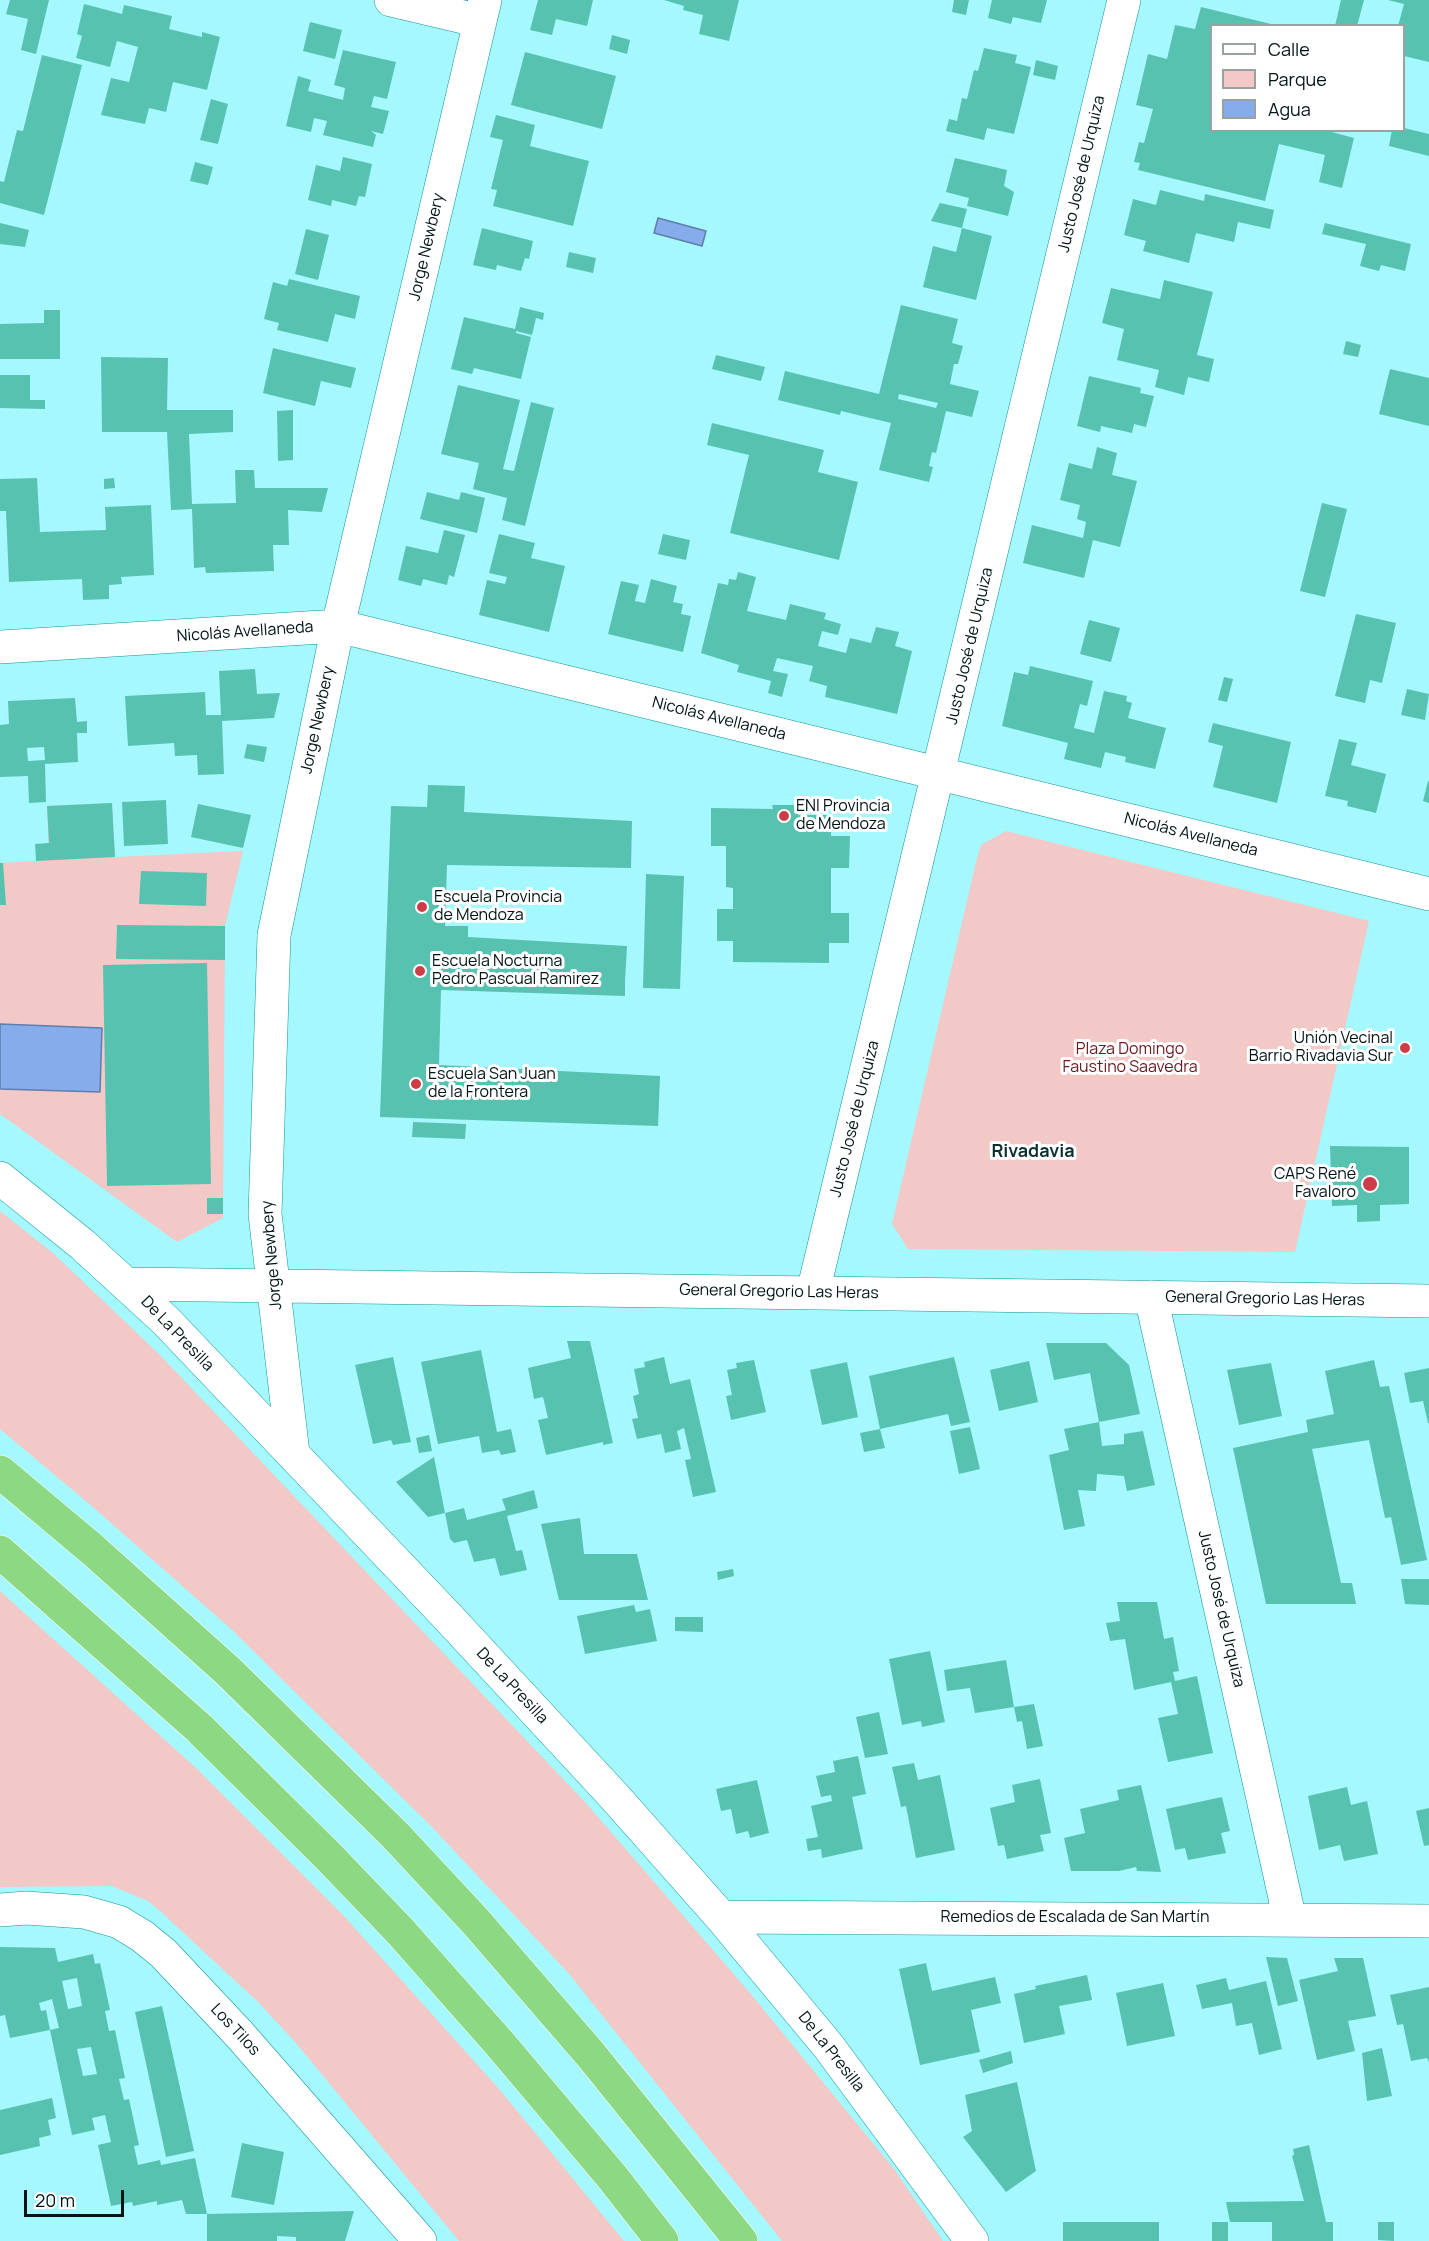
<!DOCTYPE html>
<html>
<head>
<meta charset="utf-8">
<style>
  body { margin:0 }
  #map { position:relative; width:1429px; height:2241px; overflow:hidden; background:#a5f8fe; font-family:Manrope,sans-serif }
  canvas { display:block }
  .legend { position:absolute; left:1210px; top:24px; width:195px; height:108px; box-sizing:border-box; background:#fff; border:2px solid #99a1a1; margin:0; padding:8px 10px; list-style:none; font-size:18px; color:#001315 }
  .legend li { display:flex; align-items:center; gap:12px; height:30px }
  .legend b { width:30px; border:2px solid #99a1a1 }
  .scale { position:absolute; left:24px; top:2190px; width:100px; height:27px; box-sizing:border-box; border:3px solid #001315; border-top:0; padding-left:8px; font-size:18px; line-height:21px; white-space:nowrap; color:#001315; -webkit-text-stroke:4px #fff; paint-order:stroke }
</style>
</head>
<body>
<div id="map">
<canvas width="1429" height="2241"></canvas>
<ul class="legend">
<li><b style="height:8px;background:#fff"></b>Calle</li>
<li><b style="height:16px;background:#f2c9c7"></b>Parque</li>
<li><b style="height:16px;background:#87acec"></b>Agua</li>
</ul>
<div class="scale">20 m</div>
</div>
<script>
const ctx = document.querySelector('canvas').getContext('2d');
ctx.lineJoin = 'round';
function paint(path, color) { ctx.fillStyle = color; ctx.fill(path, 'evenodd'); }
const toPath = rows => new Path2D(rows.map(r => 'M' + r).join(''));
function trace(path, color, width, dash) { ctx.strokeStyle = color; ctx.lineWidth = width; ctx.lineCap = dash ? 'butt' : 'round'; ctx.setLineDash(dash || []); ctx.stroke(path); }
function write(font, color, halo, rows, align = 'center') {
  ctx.font = font + ' Manrope,sans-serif'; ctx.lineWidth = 6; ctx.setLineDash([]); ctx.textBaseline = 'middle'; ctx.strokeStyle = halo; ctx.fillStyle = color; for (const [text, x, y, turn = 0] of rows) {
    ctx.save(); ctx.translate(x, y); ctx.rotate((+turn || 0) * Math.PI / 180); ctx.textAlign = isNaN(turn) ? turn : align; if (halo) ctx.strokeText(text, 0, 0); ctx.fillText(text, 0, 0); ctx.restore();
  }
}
paint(toPath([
  [112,803,115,857,243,851,225,926,223,1218,177,1242,0,1114,0,863,49,860,47,806],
  [1006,831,1369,921,1295,1252,908,1249,892,1224,976,862,981,845],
  [0,1211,53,1253,158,1353,586,1803,750,1993,894,2169,943,2241,782,2241,570,1975,432,1827,231,1629,94,1508,0,1429],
  [0,1591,195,1767,343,1915,500,2090,624,2241,459,2241,296,2043,258,2002,159,1910,148,1901,112,1886,0,1887]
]), '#f2c9c7');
const water = toPath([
  [658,218,706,231,702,246,654,233,658,218],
  [0,1024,102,1028,100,1092,0,1089,0,1024]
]);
paint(water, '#87acec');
trace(water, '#5e7eac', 1.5);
paint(toPath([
  [10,0,49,0,36,54,21,50,28,19,6,14],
  [538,0,593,0,587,26,556,19,552,35,530,30],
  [664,0,739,0,729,41,699,34,703,15,683,10,684,6],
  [954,0,969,0,966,15,952,12],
  [992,0,1047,0,1041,23,1013,17,1011,24,988,18],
  [1341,0,1364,0,1357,26,1335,26],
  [1388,0,1429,0,1429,62,1404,56,1404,26,1398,26,1404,4],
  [84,4,122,14,124,5,172,16,169,29,202,37,202,32,220,37,207,90,173,82,166,112,149,108,145,124,101,115,111,78,129,82,138,47,117,41,110,67,76,58,82,36,77,34],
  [1201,7,1275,25,1212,26,1212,130,1324,130,1354,138,1342,188,1319,182,1325,155,1279,144,1265,201,1138,170,1140,163,1134,162,1139,142,1144,143,1153,109,1136,105,1148,54,1167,59,1175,25,1195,29],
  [310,22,342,30,335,59,303,51],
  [612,35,630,40,627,54,609,49],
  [984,48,1017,55,1015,63,1031,67,1014,134,987,128,984,140,946,131,949,119,957,121,962,98,967,99,974,70,978,71],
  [343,50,396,62,387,99,374,96,371,107,389,111,383,134,371,131,376,135,373,147,323,135,327,121,314,118,311,132,286,126,298,76,311,80,308,91,343,100,345,88,334,85],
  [525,52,616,76,602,129,511,105],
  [42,55,82,65,44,215,0,203,0,181,4,182,17,130,23,131],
  [1036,60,1058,66,1055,80,1033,75],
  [211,99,228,104,218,144,200,140],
  [496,115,535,125,530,146,589,161,573,226,493,206,497,190,491,189,503,140,490,137],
  [1404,128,1429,134,1429,156,1389,146,1392,130,1404,130],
  [343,157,372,164,365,197,359,196,356,206,332,200,331,206,308,200,316,165,340,171],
  [955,158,1007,170,1004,186,1014,192,1008,216,967,206,969,198,946,192],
  [195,162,213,167,208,185,190,181],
  [1160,190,1204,201,1205,194,1274,210,1270,229,1238,222,1234,242,1196,233,1189,263,1143,251,1146,241,1124,235,1133,199,1156,205],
  [940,203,967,209,962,228,931,221],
  [0,223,29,230,25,247,0,244],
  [1325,223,1411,244,1405,271,1381,265,1379,271,1360,266,1366,244,1322,234],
  [482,228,533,241,529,259,525,258,521,271,497,265,496,270,473,265],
  [962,228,992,236,976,300,923,287,933,246,956,252],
  [306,229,329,235,318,280,295,274],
  [569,252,596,258,593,273,566,267],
  [289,279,360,296,355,319,335,314,328,342,277,330,279,323,264,319,273,282,287,286],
  [1164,280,1213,292,1197,355,1214,359,1209,382,1188,377,1184,395,1155,387,1159,370,1117,360,1124,329,1102,323,1111,288,1160,299],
  [901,305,958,319,952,343,963,346,958,364,954,364,950,384,979,391,972,417,946,411,936,453,932,452,929,466,933,467,929,482,879,470,891,423,841,411,840,415,778,400,785,371,879,394],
  [899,394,938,403,936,408,898,399],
  [520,307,544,313,543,320,536,318,532,335,516,331,516,333,531,337,521,379,474,368,472,374,451,369,464,317,515,329],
  [44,310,60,310,60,359,0,359,0,324,44,323],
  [1346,341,1361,345,1358,357,1343,354],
  [273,348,356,368,351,388,321,381,315,406,263,393],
  [716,355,765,367,761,381,712,369],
  [101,357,168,358,167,410,233,410,233,432,189,434,192,504,236,503,235,470,254,470,255,488,328,488,322,512,288,510,289,545,273,545,274,571,206,573,205,567,194,568,192,509,171,510,167,432,102,432],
  [1390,369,1429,378,1429,426,1379,414],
  [0,375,30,375,30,400,45,400,45,409,0,408],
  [1089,376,1141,388,1140,393,1154,396,1146,427,1134,424,1132,433,1101,426,1100,432,1077,426],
  [458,385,520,400,503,469,514,471,531,402,554,408,525,526,502,520,507,498,473,489,479,463,441,454],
  [293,410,293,460,278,461,277,411],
  [712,423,824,450,818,472,858,482,839,560,730,533,749,455,707,445],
  [1097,447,1117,453,1112,475,1137,481,1120,547,1093,540,1084,578,1023,563,1032,525,1083,538,1086,522,1077,519,1080,505,1060,500,1069,463,1092,469],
  [37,478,40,532,106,530,105,507,151,505,154,575,121,577,122,584,109,585,109,599,83,600,82,579,9,582,6,511,0,511,0,479],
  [114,478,115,488,104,489,104,479],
  [427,492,459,500,461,492,485,498,477,533,420,519],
  [1322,503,1347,509,1325,597,1300,591],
  [444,530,465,535,454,577,449,575,447,585,423,579,421,586,398,580,406,546,438,553],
  [499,534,535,543,531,558,565,566,549,632,479,615,487,580,505,584,507,577,489,573],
  [663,534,690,540,686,560,658,554],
  [738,572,756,577,747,611,786,620,790,604,826,613,824,619,841,624,838,635,822,631,818,646,846,653,850,638,871,643,876,627,899,632,895,646,912,651,897,714,825,697,827,686,809,681,813,666,777,658,773,671,788,674,782,697,768,693,771,681,737,672,739,665,701,653,718,583,728,585,729,579,736,580],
  [651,579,677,586,673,602,683,604,681,614,691,616,683,652,608,634,621,581,639,585,635,601,645,603],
  [1356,614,1396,623,1382,683,1370,680,1365,703,1335,696],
  [1089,620,1120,628,1111,662,1080,654],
  [1030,666,1093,681,1087,706,1080,704,1074,728,1094,733,1104,691,1127,696,1126,701,1132,703,1128,718,1166,728,1155,769,1125,762,1126,757,1105,752,1101,768,1064,759,1068,743,1002,726,1014,672,1028,675],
  [255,669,257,694,280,693,274,718,222,721,224,774,198,775,197,755,175,756,174,743,128,746,125,696,205,692,206,715,221,715,219,671],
  [1224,677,1233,679,1227,702,1218,700],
  [1407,689,1429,694,1425,720,1401,715],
  [75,698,77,722,87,721,87,733,77,733,78,762,45,764,46,802,29,803,28,776,0,777,0,725,9,724,8,701],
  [44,747,45,760,28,761,27,748],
  [1213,723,1291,742,1277,803,1213,787,1223,746,1208,742],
  [1339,739,1357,743,1351,765,1386,774,1376,813,1347,806,1348,801,1325,796],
  [247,744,267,747,264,762,244,758],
  [1428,781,1429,782,1429,803,1423,801],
  [428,785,465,786,464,812,632,821,631,868,447,865,445,926,468,926,468,937,627,946,625,981,625,996,441,990,439,1065,660,1076,658,1126,380,1117,391,806,427,807],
  [166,800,168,844,124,846,122,802],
  [112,803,115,857,36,861,35,844,49,843,47,806],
  [198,804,251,815,243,848,191,837],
  [772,805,798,805,798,815,832,815,831,836,850,836,849,868,831,868,831,913,849,913,849,943,829,943,829,963,733,962,733,941,717,941,717,909,733,909,733,888,726,887,726,846,711,846,711,808,773,809],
  [0,863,3,863,6,905,0,905],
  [141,871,207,873,206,906,139,904],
  [646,874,684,876,680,989,643,988],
  [117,925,225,926,225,960,116,959],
  [207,963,211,1184,107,1186,103,965],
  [413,1122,466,1124,465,1139,412,1137],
  [1330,1146,1409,1147,1409,1204,1380,1205,1380,1221,1357,1222,1357,1205,1332,1206],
  [207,1198,223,1198,223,1214,207,1214],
  [567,1341,590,1341,613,1443,603,1445,603,1442,546,1455,538,1420,548,1418,543,1397,534,1399,528,1368,571,1358],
  [1046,1343,1106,1343,1129,1365,1140,1414,1099,1422,1090,1373,1054,1380],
  [481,1350,497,1432,511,1429,516,1452,501,1455,499,1450,482,1453,479,1436,438,1444,421,1362],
  [393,1357,411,1442,393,1445,391,1440,373,1444,355,1365],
  [664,1357,670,1384,690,1379,716,1492,693,1497,685,1460,691,1459,684,1428,677,1431,681,1449,665,1453,661,1434,637,1439,632,1419,638,1418,633,1396,639,1394,634,1369,645,1367,644,1362],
  [954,1357,970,1422,951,1426,948,1414,880,1429,885,1448,864,1452,860,1433,880,1429,869,1376],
  [754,1360,766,1412,731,1420,726,1396,732,1395,727,1370,737,1368,736,1363],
  [1374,1360,1380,1387,1389,1386,1427,1560,1401,1565,1391,1517,1385,1518,1369,1440,1312,1449,1341,1583,1352,1583,1356,1604,1266,1604,1233,1448,1308,1432,1306,1420,1334,1414,1325,1371],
  [1029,1361,1038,1402,999,1411,990,1370],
  [847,1362,858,1417,822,1425,810,1370],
  [1271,1363,1282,1416,1239,1425,1227,1370],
  [1429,1368,1429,1423,1428,1423,1423,1401,1410,1403,1404,1373],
  [1099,1422,1102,1446,1124,1444,1124,1434,1143,1431,1155,1485,1127,1491,1124,1476,1097,1474,1096,1491,1078,1490,1085,1526,1064,1530,1049,1455,1069,1450,1064,1429],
  [970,1427,980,1469,959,1474,950,1431],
  [429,1435,432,1451,419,1453,416,1438],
  [434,1457,445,1513,428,1517,396,1482],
  [534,1490,538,1508,507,1516,516,1551,522,1550,527,1570,500,1576,495,1558,474,1562,467,1540,454,1543,450,1539,445,1513,464,1508,467,1520,506,1510,502,1499],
  [580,1518,584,1554,637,1554,648,1600,559,1600,541,1524],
  [733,1569,734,1576,718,1580,717,1572],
  [1401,1579,1429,1579,1429,1605,1405,1604],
  [1117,1602,1157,1602,1164,1639,1173,1637,1179,1671,1173,1672,1175,1681,1197,1676,1213,1753,1168,1762,1158,1718,1178,1714,1171,1682,1134,1690,1125,1639,1110,1641,1106,1623,1120,1621],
  [634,1605,636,1612,650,1609,657,1641,585,1654,577,1616],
  [675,1617,703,1617,703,1632,675,1631],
  [930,1651,945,1722,922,1727,921,1721,902,1725,889,1659],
  [1006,1660,1014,1707,975,1713,970,1688,947,1691,944,1670],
  [1034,1704,1043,1746,1027,1749,1022,1721,1017,1722,1014,1707],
  [879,1712,888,1754,865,1758,856,1717],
  [858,1756,866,1794,852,1797,863,1849,822,1858,821,1849,808,1851,806,1839,818,1837,811,1806,832,1801,831,1795,821,1797,816,1776,835,1772,833,1761],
  [914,1763,918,1780,940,1775,955,1850,916,1858,906,1806,901,1807,892,1767],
  [1040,1779,1051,1833,1040,1835,1044,1851,1007,1859,1004,1845,998,1846,990,1808,1015,1802,1012,1785],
  [757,1780,769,1833,750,1838,748,1831,736,1834,731,1809,721,1811,716,1789],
  [1141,1785,1161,1872,1137,1871,1136,1867,1119,1871,1071,1871,1064,1838,1085,1833,1080,1809,1119,1800,1117,1790],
  [1347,1787,1351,1805,1367,1801,1378,1854,1344,1861,1340,1845,1319,1850,1308,1796],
  [1222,1797,1230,1831,1221,1833,1226,1853,1188,1860,1185,1848,1175,1850,1166,1809],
  [1429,1808,1429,1845,1424,1846,1416,1811],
  [0,1947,55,1948,58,1962,93,1954,95,1964,100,1963,110,2010,105,2011,109,2031,115,2030,125,2078,119,2079,124,2100,129,2099,139,2145,134,2146,138,2165,160,2160,161,2165,195,2158,207,2214,186,2214,182,2200,157,2205,157,2201,133,2206,132,2202,111,2206,98,2145,111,2142,105,2115,92,2118,95,2130,72,2135,50,2030,59,2028,52,1999,39,2003,41,2011,46,2010,50,2030,10,2038,5,2015,0,2016],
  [77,1978,82,2006,68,2009,62,1981],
  [91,2047,97,2074,83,2076,77,2049],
  [1266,1957,1287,1958,1298,2001,1278,2006],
  [1334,1958,1363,1958,1376,2016,1348,2021,1355,2051,1317,2060,1299,1980,1338,1971],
  [926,1963,932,1991,995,1977,1001,2003,971,2010,980,2052,920,2065,899,1969],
  [1087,1975,1092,2000,1059,2006,1065,2034,1024,2043,1014,1994,1036,1989,1035,1986],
  [1226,1978,1229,1990,1266,1981,1282,2049,1259,2055,1252,2023,1236,2026,1232,2003,1202,2009,1196,1985],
  [1163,1983,1175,2036,1127,2046,1116,1993],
  [1429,1987,1429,2062,1427,2058,1411,2061,1403,2024,1397,2025,1390,1995],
  [162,2006,194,2151,166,2157,135,2012],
  [1382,2048,1392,2096,1367,2101,1362,2053],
  [1011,2051,1013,2063,983,2073,979,2060],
  [1017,2082,1036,2171,1006,2192,963,2137,972,2131,965,2095],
  [52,2098,56,2118,48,2120,51,2135,39,2138,40,2146,0,2155,0,2110],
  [242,2143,284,2152,274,2205,231,2197],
  [1309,2145,1326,2222,1333,2222,1333,2241,1272,2241,1272,2222,1230,2222,1226,2202,1304,2201,1292,2156,1294,2155,1293,2149],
  [354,2211,345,2241,296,2241,296,2237,277,2236,277,2241,207,2241,207,2214],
  [1063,2222,1159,2222,1159,2241,1063,2241],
  [1212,2222,1228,2222,1228,2241,1212,2241],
  [1378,2222,1394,2222,1394,2241,1378,2240]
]), '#58c2b1');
const minor = toPath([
  [391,0,480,21],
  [0,647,338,626,1429,894],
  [0,1178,83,1245,166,1321,446,1615,613,1795,721,1917,829,2047,972,2241],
  [129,1284,1429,1301],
  [813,1292,1124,0],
  [1151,1297,1290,1920],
  [293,1454,265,1214,274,935,338,626,485,0],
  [0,1910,26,1908,84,1912,119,1922,142,1936,163,1953,240,2035,420,2241],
  [721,1917,1429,1921]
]);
const highway = toPath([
  [0,1472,93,1550,228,1671,396,1836,476,1922,591,2055,741,2241],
  [0,1552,199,1728,329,1857,400,1931,500,2044,613,2178,662,2241]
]);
trace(minor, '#10959c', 34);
trace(highway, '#fff', 34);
trace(minor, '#fff', 33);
trace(highway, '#8dd882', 33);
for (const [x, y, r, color] of [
  [784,816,6,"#cd3d48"],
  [422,907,6,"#cd3d48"],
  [420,971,6,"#cd3d48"],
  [1405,1048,6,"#cd3d48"],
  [416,1084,6,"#cd3d48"],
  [1370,1184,8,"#cd3d48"]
]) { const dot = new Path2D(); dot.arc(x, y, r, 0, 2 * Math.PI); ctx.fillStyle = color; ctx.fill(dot); trace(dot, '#fff', 2); }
write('16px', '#001315', '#fff', [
  ["Justo José de Urquiza",1082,174,-77],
  ["Jorge Newbery",427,247,-77],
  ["Nicolás Avellaneda",245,632,-4],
  ["Justo José de Urquiza",970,646,-77],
  ["Nicolás Avellaneda",719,719,14],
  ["Jorge Newbery",318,720,-78],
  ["Nicolás Avellaneda",1191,835,14],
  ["Justo José de Urquiza",855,1119,-76],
  ["Jorge Newbery",272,1255,-95],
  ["General Gregorio Las Heras",779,1292,1],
  ["General Gregorio Las Heras",1265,1299,1],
  ["De La Presilla",177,1334,46],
  ["Justo José de Urquiza",1221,1609,77],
  ["De La Presilla",512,1686,47],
  ["Remedios de Escalada de San Martín",1075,1918],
  ["Los Tilos",235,2030,47],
  ["De La Presilla",831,2052,52]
]);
write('16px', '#001315', '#fff', [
  ["ENI Provincia",796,807],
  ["de Mendoza",796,825],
  ["Escuela Provincia",434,898],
  ["de Mendoza",434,916],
  ["Escuela Nocturna",432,962],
  ["Pedro Pascual Ramirez",432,980],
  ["Unión Vecinal",1393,1039,"right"],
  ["Barrio Rivadavia Sur",1393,1057,"right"],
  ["Escuela San Juan",428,1075],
  ["de la Frontera",428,1093],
  ["CAPS René",1356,1175,"right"],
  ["Favaloro",1356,1193,"right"]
], 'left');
write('16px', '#6c161e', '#fff', [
  ["Plaza Domingo",1130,1050],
  ["Faustino Saavedra",1130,1068]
]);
write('bold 18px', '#0c3032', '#fff', [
  ["Rivadavia",1033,1152]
]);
</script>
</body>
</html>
